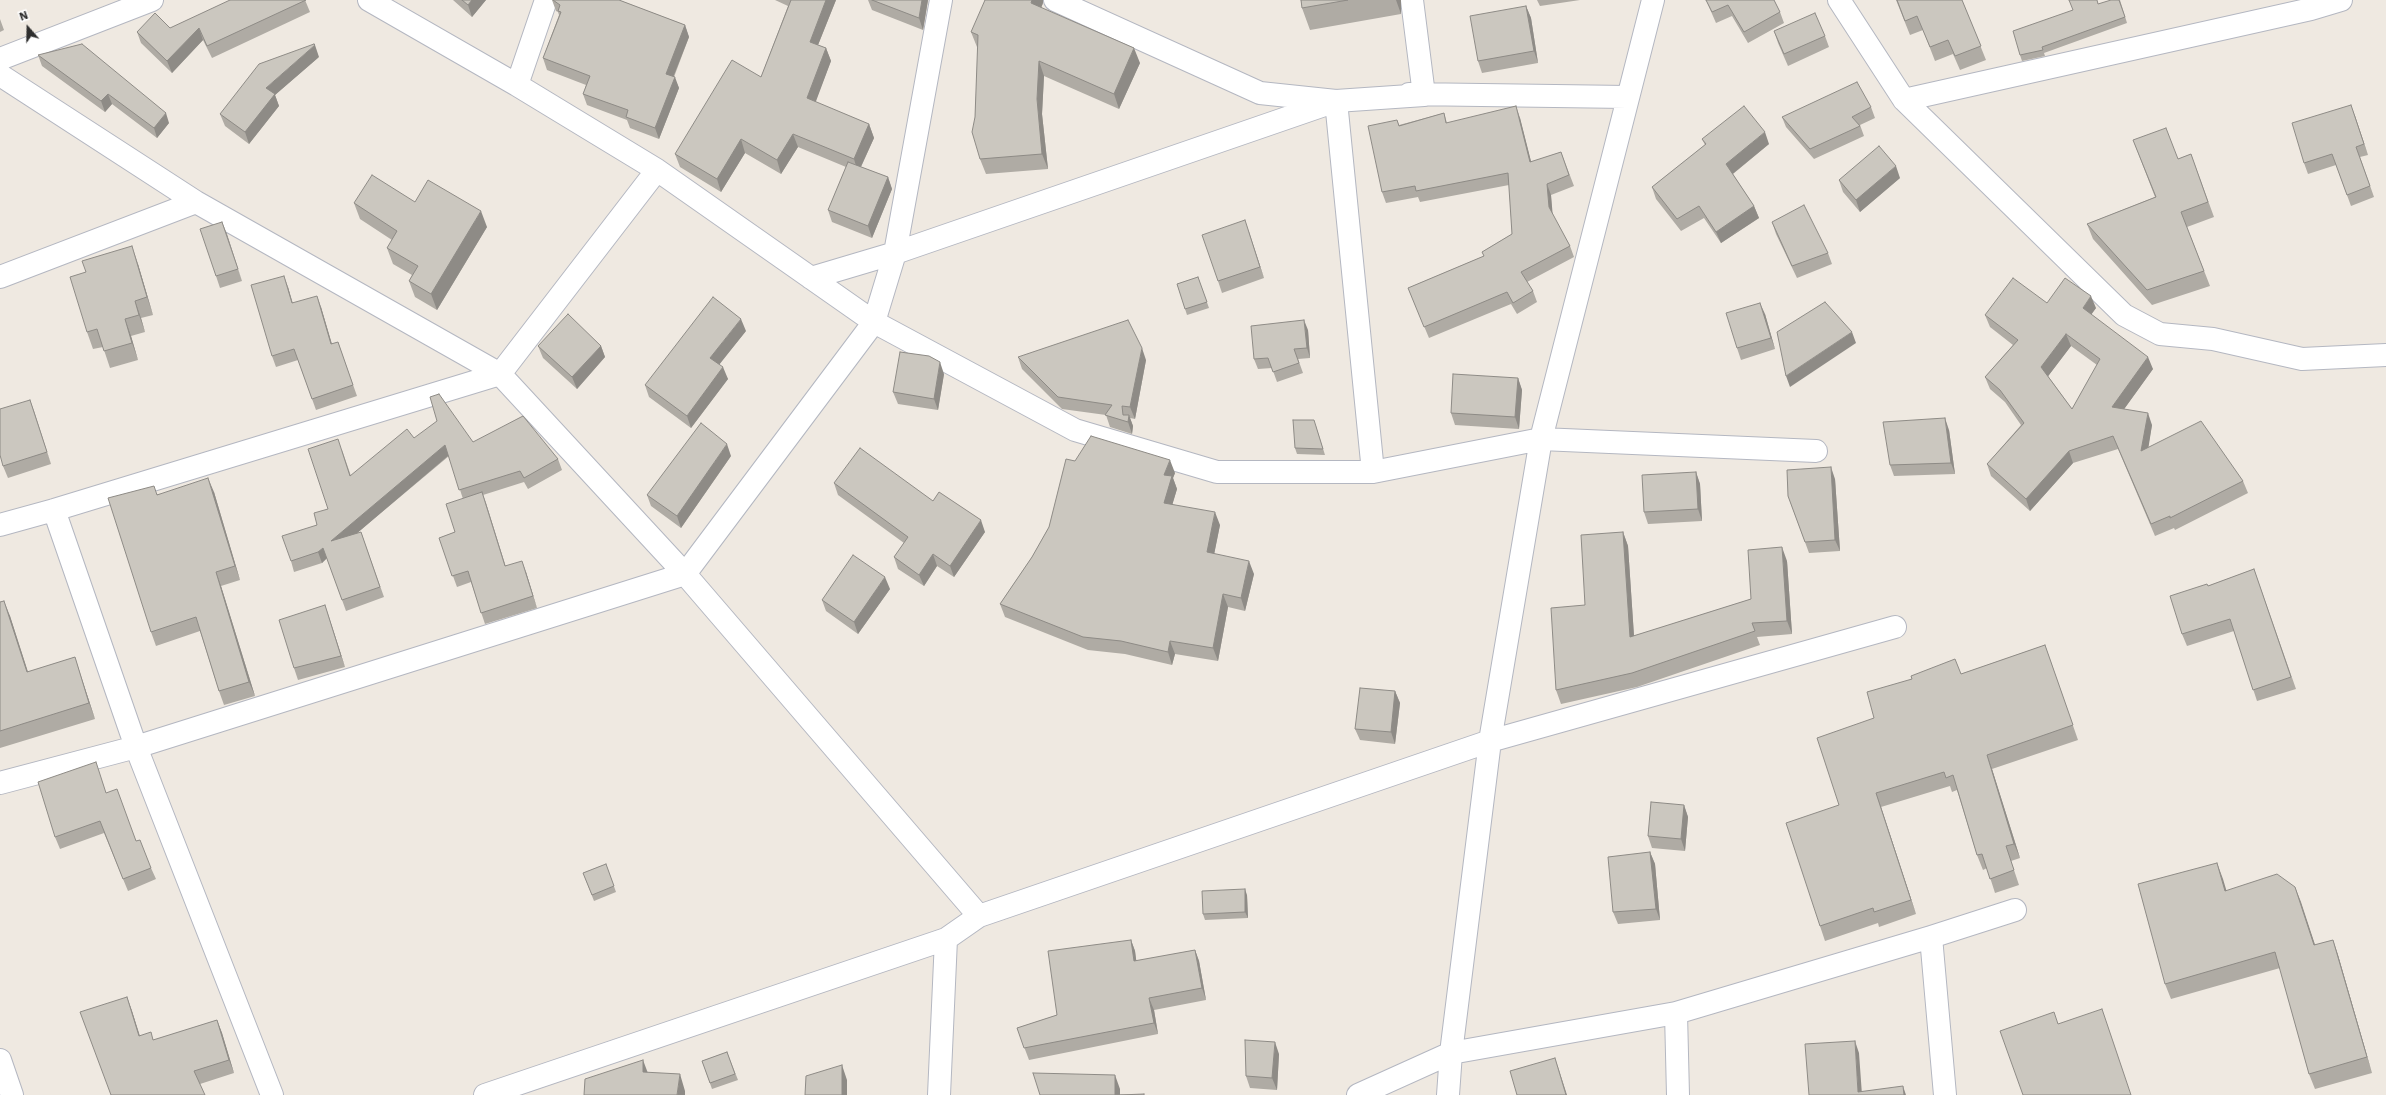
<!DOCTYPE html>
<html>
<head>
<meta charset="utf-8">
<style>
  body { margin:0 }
  #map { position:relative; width:2386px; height:1095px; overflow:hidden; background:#efe9e1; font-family:"Work Sans",sans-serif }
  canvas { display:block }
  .north { position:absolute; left:8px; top:8px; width:40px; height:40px; -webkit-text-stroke:3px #fff; paint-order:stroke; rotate:340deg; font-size:11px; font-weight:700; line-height:16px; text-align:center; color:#2e2e2e }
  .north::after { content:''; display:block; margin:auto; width:14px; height:18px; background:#2e2e2e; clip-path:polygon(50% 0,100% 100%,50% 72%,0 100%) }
</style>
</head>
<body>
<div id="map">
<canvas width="2386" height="1095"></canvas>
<div class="north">N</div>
</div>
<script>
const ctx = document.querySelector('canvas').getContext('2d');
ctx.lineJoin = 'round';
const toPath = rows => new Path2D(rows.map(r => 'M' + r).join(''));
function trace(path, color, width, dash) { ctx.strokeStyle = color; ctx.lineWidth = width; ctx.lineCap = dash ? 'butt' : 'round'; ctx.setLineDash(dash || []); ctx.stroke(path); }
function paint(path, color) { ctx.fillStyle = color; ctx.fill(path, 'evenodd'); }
const minor = toPath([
  [369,0,517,85,657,170,874,322,1075,430,1217,472,1373,472,1541,439,1816,451],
  [1055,0,1260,93,1336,101,1373,472],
  [1839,0,1904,100,2124,315,2160,334,2213,339,2302,359,2386,355],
  [0,59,152,0],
  [0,75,196,202,500,374,685,574,979,916],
  [517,85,546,0],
  [1409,94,1627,97],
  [1904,100,2311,9,2341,0],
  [0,277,196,202],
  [811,278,895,253,1336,101,1424,95,1412,0],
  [54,510,136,747,272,1095],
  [0,525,54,510,500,374,657,170],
  [0,783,136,747,685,574,874,322,895,253,941,0],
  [1931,937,1945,1095],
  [1676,1013,1678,1095],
  [0,1060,12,1095],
  [485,1095,946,939,979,916,1490,741,1895,627],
  [939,1095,946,939],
  [1358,1095,1451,1053,1676,1013,1931,937,2015,910],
  [1448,1095,1451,1053,1490,741,1541,439,1653,0]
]);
trace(minor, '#b4b7c1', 24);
trace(minor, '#fff', 22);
paint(toPath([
  [305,0,310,12,212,58,203,40,172,73,141,43,137,32,170,28],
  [453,0,486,0,472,17],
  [552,0,619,0,685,25,689,37,674,77,679,88,659,139,630,128,627,120,587,105,583,94,586,85,547,70,543,58,559,15,558,12,556,11],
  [775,0,836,0,818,45,826,48,831,61,815,102,869,124,874,138,861,167,888,177,892,189,872,238,832,222,828,210,846,167,798,147,781,174,745,153,721,192,680,167,675,154,761,77,788,6],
  [868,0,928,0,923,30,872,10],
  [1301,0,1401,0,1401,14,1310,30,1302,8],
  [1537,0,1580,0,1540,6],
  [1706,0,1774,0,1780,12,1784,23,1748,43,1732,16,1716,23],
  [1896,0,1962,0,1986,60,1960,70,1953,54,1935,61,1923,30,1910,35],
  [2120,0,2127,23,2044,53,2045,56,2022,61,2020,55,2098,4],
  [1043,3,1041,8,1140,63,1119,109,1044,76,1042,114,1048,169,986,174,980,159,975,117,978,47,977,47,971,32],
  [1526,6,1531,18,1538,63,1482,73,1478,61],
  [0,19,4,30,0,32],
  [1774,31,1825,36,1829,47,1788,66,1778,43],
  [38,55,169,123,157,138,112,104,105,112,42,66],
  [319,57,275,95,279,106,249,144,225,126,220,114],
  [1871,107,1875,118,1860,125,1864,136,1814,159,1786,127,1782,117],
  [1444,113,1447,123,1520,118,1531,162,1561,152,1574,186,1551,195,1552,214,1570,246,1574,257,1527,282,1533,291,1537,302,1517,314,1511,304,1429,338,1408,288,1484,256,1482,252,1512,234,1509,185,1420,202,1418,197,1386,203,1382,192,1397,120,1399,125],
  [2355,116,2368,155,2360,157,2374,197,2351,206,2336,165,2308,174,2304,163],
  [1702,139,1769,144,1733,174,1754,206,1759,218,1721,243,1704,218,1681,231,1656,199,1652,187,1705,145],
  [2133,140,2178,159,2191,154,2214,217,2187,227,2210,286,2152,305,2093,239,2087,224,2155,197],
  [1900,178,1860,212,1843,192,1839,180],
  [415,202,487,227,437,310,415,297,409,281,412,275,393,264,387,248,392,240,360,219,354,203],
  [222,222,242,281,220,288,216,276],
  [1772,222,1828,253,1832,264,1797,278,1776,234],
  [1249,232,1264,278,1222,293,1218,281],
  [138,264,153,315,141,318,145,332,131,336,138,360,110,368,103,347,93,349,87,332],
  [1198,277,1209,308,1187,315,1177,284],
  [288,287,292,303,321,307,332,344,338,342,357,396,316,410,298,360,276,367,272,356],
  [2047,303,2096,308,2091,315,2153,369,2124,409,2152,425,2148,447,2243,481,2248,493,2175,530,2174,528,2155,536,2118,449,2073,463,2030,511,1991,476,1987,464,2021,425,2005,402,1990,389,1985,377,2013,345,1990,327,1985,315],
  [2071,346,2097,365,2072,409,2048,376],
  [1765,314,1775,349,1741,360,1737,348],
  [1308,330,1310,358,1298,359,1303,373,1277,382,1272,368,1258,369,1254,359],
  [746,331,719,364,728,379,691,428,649,397,645,385],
  [538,346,601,346,605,357,577,389,543,358],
  [1018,357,1146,360,1135,419,1130,418,1133,426,1132,434,1110,427,1106,415,1062,409,1022,369],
  [944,374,938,410,898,404,893,392],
  [1518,378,1522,390,1519,429,1455,425,1451,413],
  [30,400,51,464,8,478,3,466],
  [1316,426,1325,455,1297,454,1295,448],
  [1949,430,1955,474,1894,476,1890,465],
  [414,438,473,442,558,459,562,470,528,489,524,482,483,495,505,566,526,572,537,608,485,624,471,582,457,587,439,538,455,532,463,499,449,456,357,533,361,532,384,597,346,611,327,558,322,563,294,572,291,561,328,509,342,450,351,476],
  [731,456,681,528,651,506,647,495],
  [1075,461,1175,473,1173,478,1177,489,1172,505,1220,525,1214,554,1254,574,1245,611,1228,607,1218,661,1175,654,1172,665,1125,654,1088,650,1005,617,1000,604,1032,557,1049,527],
  [1696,472,1700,484,1702,521,1648,524,1644,512],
  [1835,479,1840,551,1809,553,1788,496],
  [834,483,933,501,985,532,954,577,937,566,924,586,898,569,894,557,904,543,838,495],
  [214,492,240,580,221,586,255,696,224,705,219,691,200,631,156,646,151,632,157,494],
  [1623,532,1628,546,1634,636,1751,599,1787,561,1792,634,1757,637,1760,645,1637,687,1561,704,1556,690,1585,605],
  [2254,569,2296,689,2257,701,2234,631,2187,646,2182,634,2208,586],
  [890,589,858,634,826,611,822,600],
  [0,602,10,616,28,672,75,657,80,673,95,719,0,748],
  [325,605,345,667,298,680,294,668],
  [2045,645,2078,740,1992,769,2020,858,2011,861,2019,885,1995,893,1987,868,1983,870,1977,855,1957,790,1952,792,1950,786,1881,807,1916,914,1879,927,1878,923,1825,941,1820,926,1839,805,1874,718,1912,679,1961,674],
  [1395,691,1400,703,1395,744,1360,740,1355,729],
  [107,793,151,868,156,879,128,891,104,833,60,849,55,837],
  [1684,805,1688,817,1685,851,1652,848,1648,836],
  [1650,852,1655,864,1660,920,1618,924,1613,912],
  [2217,863,2226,891,2295,887,2315,945,2333,940,2338,955,2372,1073,2315,1089,2309,1074,2280,968,2171,999,2165,984],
  [606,864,616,892,594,901,583,873],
  [1247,895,1248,918,1205,920,1203,914],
  [1131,940,1135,951,1136,961,1195,950,1199,961,1206,1000,1154,1010,1158,1034,1029,1060,1017,1028,1057,1015],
  [127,997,132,1011,140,1036,154,1040,217,1020,222,1033,234,1073,200,1084,111,1095],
  [727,1052,738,1080,712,1089,702,1061],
  [1279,1054,1277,1090,1250,1088,1246,1076]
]), '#afaba4');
paint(toPath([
  [472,0,486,0,472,17,468,5],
  [826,0,836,0,814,55,810,42],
  [922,0,928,0,923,30,919,18],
  [1032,0,1043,0,1043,3,1037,18,1031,3],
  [1396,0,1401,0,1401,14],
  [1526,6,1531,18,1538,63,1534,51],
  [685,25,689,37,670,85,666,74],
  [199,28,203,40,172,73,167,61],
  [315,45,319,57,275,95,279,106,249,144,245,132,266,88],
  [826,48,831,61,812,112,807,98],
  [1134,48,1140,63,1119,109,1114,94],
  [1039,61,1044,76,1042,114,1048,169,1042,154,1037,99],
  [675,77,679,88,659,139,655,128],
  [108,94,112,104,105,112,101,101],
  [2351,105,2355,116,2368,155,2364,144],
  [1516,106,1520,118,1534,173,1530,162],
  [166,113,169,123,157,138,154,128],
  [869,124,874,138,858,173,854,159],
  [1765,132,1769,144,1730,176,1726,164],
  [793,134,798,147,781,174,777,160],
  [741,139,745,153,721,192,717,179],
  [1896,166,1900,178,1860,212,1856,200],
  [888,177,892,189,872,238,868,226],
  [1547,184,1551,195,1553,218,1549,207],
  [1754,206,1759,218,1721,243,1716,232],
  [481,211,487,227,437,310,431,294],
  [1245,220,1249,232,1264,278,1260,267],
  [222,222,227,234,242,281,238,269],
  [132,246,138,264,153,315,147,297],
  [284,276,288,287,296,314,292,303],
  [317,296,321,307,335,355,331,344],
  [2091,296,2096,308,2087,320,2083,308],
  [135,301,141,318,145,332,139,315],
  [1760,303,1765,314,1775,349,1771,338],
  [125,319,131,336,138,360,132,343],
  [741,319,746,331,715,370,710,358],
  [1304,320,1308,330,1310,358,1307,348],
  [1852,332,1856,343,1790,387,1786,376],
  [2066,334,2071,346,2046,379,2041,367],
  [601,346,605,357,577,389,572,377],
  [1142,348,1146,360,1135,419,1130,407],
  [2148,357,2153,369,2117,419,2112,407],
  [940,362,944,374,938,410,934,399],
  [723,367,728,379,691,428,687,416],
  [1518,378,1522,390,1519,429,1515,417],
  [30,400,34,411,51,464,47,452],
  [2148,413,2152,425,2146,463,2141,451],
  [1129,415,1133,426,1132,434,1128,422],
  [1945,418,1949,430,1955,474,1951,463],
  [727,444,731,456,681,528,677,516],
  [445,445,449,455,335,552,331,541],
  [2069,451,2073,463,2030,511,2026,499],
  [1170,460,1175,473,1173,478,1177,489,1169,516,1164,503,1164,475],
  [1831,467,1835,479,1840,551,1835,540],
  [1696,472,1700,484,1702,521,1698,509],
  [208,478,214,492,240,580,235,566],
  [482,492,486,503,509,577,505,566],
  [1215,512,1220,525,1212,565,1207,552],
  [981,520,985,532,954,577,950,566],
  [1623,532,1628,546,1635,651,1630,637],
  [1782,547,1787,561,1792,634,1787,621],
  [323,548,327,558,322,563,318,552],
  [933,554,937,566,924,586,919,575],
  [522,561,526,572,537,608,533,596],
  [1249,561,1254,574,1245,611,1241,598],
  [216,572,221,586,255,696,249,682],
  [885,577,890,589,858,634,854,622],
  [1223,594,1228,607,1218,661,1213,648],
  [4,601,10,616,33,688,27,672],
  [325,605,329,617,345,667,341,656],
  [1170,641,1175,654,1172,665,1168,652],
  [75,657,80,673,95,719,89,703],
  [1395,691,1400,703,1395,744,1391,732],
  [1987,755,1992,769,2020,858,2014,844],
  [1876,793,1881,807,1916,914,1911,900],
  [1684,805,1688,817,1685,851,1681,839],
  [1650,852,1655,864,1660,920,1656,909],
  [2217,863,2223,879,2231,906,2225,891],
  [2295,887,2301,902,2320,960,2314,945],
  [1245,889,1247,895,1248,918,1245,912],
  [1131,940,1135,951,1138,973,1134,961],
  [2333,940,2338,955,2372,1073,2367,1057],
  [1195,950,1199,961,1206,1000,1202,988],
  [127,997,132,1011,144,1050,139,1036],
  [1149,998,1154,1010,1158,1034,1154,1023],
  [217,1020,222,1033,234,1073,229,1060],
  [1855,1041,1859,1053,1862,1095,1858,1092],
  [1275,1042,1279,1054,1277,1090,1272,1078],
  [1555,1058,1559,1070,1567,1095,1566,1095],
  [643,1060,649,1076,643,1072],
  [842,1065,847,1080,847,1095,842,1095],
  [680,1074,685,1091,685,1095,677,1095],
  [1115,1075,1120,1089,1120,1095,1115,1095],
  [1903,1086,1906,1095,1904,1095]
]), '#8e8b86');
const building = toPath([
  [230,0,306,0,207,46,199,28,167,61,137,32,155,13,170,28,230,0],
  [462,0,472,0,468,5,462,0],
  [553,0,619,0,685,25,666,74,675,77,655,128,626,117,628,110,583,94,590,76,543,58,561,12,558,11,560,5,553,0],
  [791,0,826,0,810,42,826,48,807,98,869,124,854,159,793,134,777,160,741,139,717,179,675,154,732,60,761,77,791,0],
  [872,0,922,0,919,18,872,0],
  [985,0,1032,0,1031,3,1134,48,1114,94,1039,61,1037,99,1042,154,980,159,972,132,975,117,978,35,971,32,985,0],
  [1301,0,1348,0,1302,8,1301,0],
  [1706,0,1774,0,1780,12,1744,32,1728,5,1712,12,1706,0],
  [1897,0,1962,0,1981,46,1955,56,1948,40,1930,47,1917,16,1905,21,1897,0],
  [2069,0,2097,0,2098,4,2111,0,2119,0,2125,17,2042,47,2043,50,2020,55,2013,31,2073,10,2069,0],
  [1526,6,1534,51,1478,61,1470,16,1526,6],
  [1815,13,1825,36,1784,54,1774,31,1815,13],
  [82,44,166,113,154,128,108,94,101,101,38,55,82,44],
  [314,44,315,45,266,88,275,94,245,132,220,114,259,64,314,44],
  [1857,82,1871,107,1852,117,1860,126,1810,149,1782,117,1857,82],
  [2351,105,2364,144,2356,147,2370,186,2347,195,2332,154,2304,163,2292,123,2351,105],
  [1516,106,1530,162,1561,152,1569,175,1547,184,1549,207,1570,246,1521,272,1533,291,1513,303,1507,292,1424,327,1408,288,1484,256,1482,252,1512,234,1508,173,1416,191,1415,186,1382,192,1368,126,1397,120,1399,126,1444,113,1446,123,1516,106],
  [1744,106,1765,132,1726,164,1754,206,1716,232,1699,206,1677,219,1652,187,1706,144,1702,139,1744,106],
  [2166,128,2178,159,2191,154,2208,202,2181,212,2204,271,2147,290,2087,224,2156,197,2133,140,2166,128],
  [1879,146,1896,166,1856,200,1839,180,1879,146],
  [848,162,888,177,868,226,828,210,848,162],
  [372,175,415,202,428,180,481,211,431,294,409,281,418,266,387,248,397,231,354,203,372,175],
  [1804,205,1828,253,1792,266,1772,222,1804,205],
  [1245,220,1260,267,1218,281,1202,235,1245,220],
  [222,222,238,269,216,276,200,229,222,222],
  [132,246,147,297,135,301,139,315,125,319,132,343,104,351,97,329,87,332,70,277,86,272,82,261,132,246],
  [284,276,292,303,317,296,331,344,338,342,353,385,312,399,294,349,272,356,251,285,284,276],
  [1198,277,1207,302,1185,309,1177,284,1198,277],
  [2013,278,2047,303,2065,278,2091,296,2083,308,2148,357,2112,407,2148,413,2141,451,2201,421,2243,481,2170,518,2170,516,2151,524,2113,436,2069,451,2026,499,1987,464,2024,423,2000,390,1985,377,2018,340,1985,315,2013,278],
  [2066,334,2100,359,2072,409,2041,367,2066,334],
  [713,297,741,319,710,358,723,367,687,416,645,385,713,297],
  [1825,302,1852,332,1786,376,1777,332,1825,302],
  [1760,303,1771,338,1737,348,1726,313,1760,303],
  [568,314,601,346,572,377,538,346,568,314],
  [1128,320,1142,348,1130,407,1122,406,1123,415,1129,415,1128,422,1105,415,1112,405,1058,397,1018,357,1128,320],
  [1304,320,1307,348,1294,349,1299,363,1273,372,1268,358,1254,359,1251,326,1304,320],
  [900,352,929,356,940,362,934,399,893,392,900,352],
  [1453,374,1518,378,1515,417,1451,413,1453,374],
  [439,394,473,442,523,416,558,459,524,478,520,471,459,490,445,445,331,541,361,532,380,587,342,600,323,548,318,552,291,561,282,536,317,525,314,513,328,509,308,449,338,439,350,476,407,429,414,438,437,421,430,397,439,394],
  [30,400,47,452,3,466,0,455,0,409,30,400],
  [1945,418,1951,463,1890,465,1883,422,1945,418],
  [1293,420,1314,420,1323,449,1295,448,1293,420],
  [701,423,727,444,677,516,647,495,701,423],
  [1091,436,1170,460,1164,475,1172,476,1164,503,1215,512,1207,552,1249,561,1241,598,1223,594,1213,648,1170,641,1168,652,1121,641,1083,637,1000,604,1032,557,1049,527,1066,459,1075,461,1091,436],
  [860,448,933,501,939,492,981,520,950,566,933,554,919,575,894,557,908,537,834,483,860,448],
  [1831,467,1835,540,1805,542,1788,496,1787,470,1831,467],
  [1696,472,1698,509,1644,512,1642,475,1696,472],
  [208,478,235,566,216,572,249,682,219,691,196,617,151,632,108,498,154,486,157,495,208,478],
  [482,492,505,566,522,561,533,596,481,613,468,571,452,576,439,538,455,532,446,504,482,492],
  [1623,532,1630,637,1751,599,1748,550,1782,547,1787,621,1752,623,1755,631,1632,673,1556,690,1551,608,1585,605,1581,535,1623,532],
  [853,555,885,577,854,622,822,600,853,555],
  [2254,569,2291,677,2253,690,2230,619,2182,634,2170,596,2207,584,2208,586,2254,569],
  [4,601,27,672,75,657,89,703,0,731,0,602,4,601],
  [325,605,341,656,294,668,279,620,325,605],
  [2045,645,2073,725,1987,755,2014,844,2006,846,2014,870,1990,879,1982,854,1977,855,1953,775,1946,778,1944,772,1876,793,1911,900,1874,912,1873,908,1820,926,1786,823,1839,805,1817,738,1874,718,1867,692,1912,679,1911,676,1955,659,1961,674,2045,645],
  [1360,688,1395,691,1391,732,1355,729,1360,688],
  [96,762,106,793,117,789,136,841,140,840,151,868,123,879,100,821,55,837,38,782,96,762],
  [1651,802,1684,805,1681,839,1648,836,1651,802],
  [1650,852,1656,909,1613,912,1608,857,1650,852],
  [2217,863,2225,891,2277,874,2295,887,2314,945,2333,940,2367,1057,2309,1074,2275,952,2165,984,2138,884,2217,863],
  [606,864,614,886,592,895,583,873,606,864],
  [1245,889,1245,912,1203,914,1202,891,1245,889],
  [1131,940,1134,961,1195,950,1202,988,1149,998,1154,1023,1024,1048,1017,1028,1057,1015,1048,951,1131,940],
  [127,997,139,1036,151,1032,153,1040,217,1020,229,1060,194,1071,205,1095,111,1095,80,1012,127,997],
  [2102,1009,2131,1095,2023,1095,2000,1031,2054,1012,2058,1024,2102,1009],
  [1245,1040,1275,1042,1272,1078,1246,1076,1245,1040],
  [1855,1041,1858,1092,1903,1086,1904,1095,1809,1095,1805,1044,1855,1041],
  [727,1052,735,1074,710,1083,702,1061,727,1052],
  [1555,1058,1566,1095,1517,1095,1510,1071,1555,1058],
  [643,1060,643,1072,680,1074,677,1095,584,1095,585,1079,643,1060],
  [842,1065,842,1095,805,1095,806,1076,842,1065],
  [1033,1073,1115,1075,1115,1095,1040,1095,1033,1073],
  [1144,1094,1144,1095,1120,1095,1144,1094]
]);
paint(building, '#cbc7bf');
trace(building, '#8e8b86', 1);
</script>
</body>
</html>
